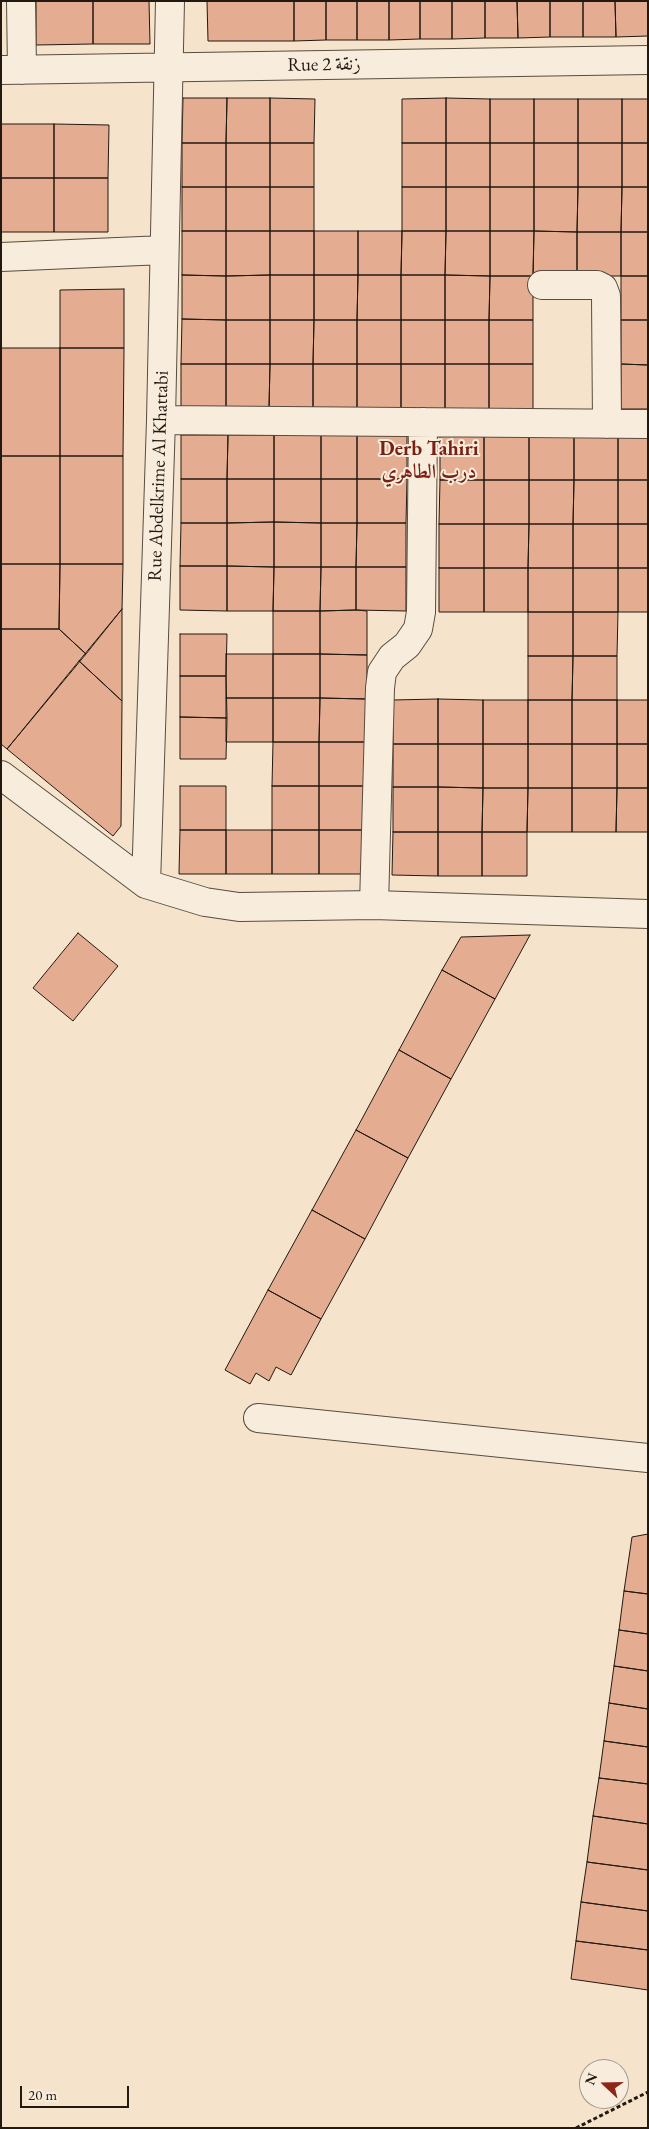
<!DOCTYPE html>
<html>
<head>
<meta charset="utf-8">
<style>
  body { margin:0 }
  #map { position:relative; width:649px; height:2129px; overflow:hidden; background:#f5e4cb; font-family:"EB Garamond",serif }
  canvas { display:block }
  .frame { position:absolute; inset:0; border:2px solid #221911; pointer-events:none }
  .north { position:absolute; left:579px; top:2059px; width:50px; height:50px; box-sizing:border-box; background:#f8eddd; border:1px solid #a2988b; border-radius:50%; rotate:291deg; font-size:14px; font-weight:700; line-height:20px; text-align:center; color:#221911 }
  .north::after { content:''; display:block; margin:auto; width:18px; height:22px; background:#8f2418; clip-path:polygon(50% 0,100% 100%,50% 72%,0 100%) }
  .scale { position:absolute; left:20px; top:2086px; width:109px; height:22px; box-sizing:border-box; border:2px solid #221911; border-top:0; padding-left:6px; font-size:15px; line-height:18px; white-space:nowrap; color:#221911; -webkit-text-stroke:4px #f8eddd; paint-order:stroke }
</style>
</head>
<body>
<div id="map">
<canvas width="649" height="2129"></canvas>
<div class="frame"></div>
<div class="north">N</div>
<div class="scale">20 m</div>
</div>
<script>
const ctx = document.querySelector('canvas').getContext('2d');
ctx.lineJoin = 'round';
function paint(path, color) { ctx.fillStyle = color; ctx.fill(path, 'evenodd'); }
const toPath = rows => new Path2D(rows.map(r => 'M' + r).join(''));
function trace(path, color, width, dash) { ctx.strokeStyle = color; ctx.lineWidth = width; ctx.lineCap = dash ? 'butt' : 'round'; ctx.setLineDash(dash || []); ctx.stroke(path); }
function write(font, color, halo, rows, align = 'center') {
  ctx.font = font + ' "EB Garamond",Amiri,serif'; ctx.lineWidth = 4; ctx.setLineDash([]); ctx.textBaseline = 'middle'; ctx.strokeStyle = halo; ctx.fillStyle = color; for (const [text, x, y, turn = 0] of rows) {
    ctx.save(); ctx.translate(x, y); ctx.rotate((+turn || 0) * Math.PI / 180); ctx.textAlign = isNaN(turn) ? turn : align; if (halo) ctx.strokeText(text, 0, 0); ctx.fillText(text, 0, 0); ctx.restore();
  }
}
const building = toPath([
  [36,1,93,1,93,44,36,45,36,1],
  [93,1,149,1,150,44,93,44,93,1],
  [207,1,294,1,294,41,208,41,207,1],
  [294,1,326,1,326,40,294,41,294,1],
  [326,1,357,1,357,40,326,40,326,1],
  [357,1,389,1,389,40,357,40,357,1],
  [389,1,420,1,420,39,389,40,389,1],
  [420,1,452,1,452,39,420,39,420,1],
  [452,1,485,1,485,38,452,39,452,1],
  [485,1,517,1,518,38,485,38,485,1],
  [517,1,550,1,550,37,518,38,517,1],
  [550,1,583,1,583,37,550,37,550,1],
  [583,1,615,1,616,37,583,37,583,1],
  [615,1,648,1,648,36,616,37,615,1],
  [183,98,227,98,226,143,182,143,183,98],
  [227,98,270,98,270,143,226,143,227,98],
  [270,98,315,99,314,143,270,143,270,98],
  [446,98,446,143,402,143,402,99,446,98],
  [446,98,490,99,490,143,446,143,446,98],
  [490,99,534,99,534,143,490,143,490,99],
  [534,99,578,99,578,143,534,143,534,99],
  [578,99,622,99,622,143,578,143,578,99],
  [622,99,648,99,648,143,622,143,622,99],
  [1,124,54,124,54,178,1,178,1,124],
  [54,124,109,125,108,178,54,178,54,124],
  [182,143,226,143,226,187,182,187,182,143],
  [226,143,270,143,270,187,226,187,226,143],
  [270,143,314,143,314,187,270,187,270,143],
  [402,143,446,143,446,187,402,187,402,143],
  [446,143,490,143,490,187,446,187,446,143],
  [490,143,534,143,534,187,490,187,490,143],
  [534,143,578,143,578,187,534,187,534,143],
  [578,143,622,143,622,187,578,187,578,143],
  [622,143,648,143,648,187,622,187,622,143],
  [1,178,54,178,54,232,1,232,1,178],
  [54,178,108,178,108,232,54,232,54,178],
  [182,187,226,187,226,231,182,231,182,187],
  [226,187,270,187,270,231,226,231,226,187],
  [270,187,314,187,314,231,270,231,270,187],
  [402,187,446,187,446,231,402,231,402,187],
  [446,187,490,187,490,231,446,231,446,187],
  [490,187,534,187,534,231,490,231,490,187],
  [534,187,578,187,577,232,534,231,534,187],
  [578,187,622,187,621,232,577,232,578,187],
  [622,187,648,187,648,232,621,232,622,187],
  [182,231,226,231,226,276,182,275,182,231],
  [226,231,270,231,270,275,226,276,226,231],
  [270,231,314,231,314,275,270,275,270,231],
  [314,231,358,231,358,275,314,275,314,231],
  [358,231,402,231,401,275,358,275,358,231],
  [402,231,446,231,445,275,401,275,402,231],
  [446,231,490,231,490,276,445,275,446,231],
  [490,231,534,231,533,276,490,276,490,231],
  [534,231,577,232,577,276,533,276,534,231],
  [577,232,621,232,621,276,577,276,577,232],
  [621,232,648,232,648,276,621,276,621,232],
  [182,275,226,276,226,320,182,319,182,275],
  [270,275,270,320,226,320,226,276,270,275],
  [270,275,314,275,314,320,270,320,270,275],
  [314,275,358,275,357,320,314,320,314,275],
  [358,275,401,275,401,320,357,320,358,275],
  [401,275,445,275,445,320,401,320,401,275],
  [445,275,490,276,489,320,445,320,445,275],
  [490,276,533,276,533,320,489,320,490,276],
  [621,276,648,276,648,320,621,320,621,276],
  [124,289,124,348,60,348,60,290,124,289],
  [182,319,226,320,226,364,181,364,182,319],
  [226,320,270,320,270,364,226,364,226,320],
  [270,320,314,320,313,364,270,364,270,320],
  [314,320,357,320,357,364,313,364,314,320],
  [357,320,401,320,401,364,357,364,357,320],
  [401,320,445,320,445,364,401,364,401,320],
  [445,320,489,320,489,364,445,364,445,320],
  [489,320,533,320,533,364,489,364,489,320],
  [621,320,648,320,648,365,621,364,621,320],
  [1,348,60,348,60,456,1,456,1,348],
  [60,348,124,348,123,456,60,456,60,348],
  [181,364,226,364,226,408,181,408,181,364],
  [226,364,270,364,269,408,226,408,226,364],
  [270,364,313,364,313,408,269,408,270,364],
  [313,364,357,364,357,408,313,408,313,364],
  [357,364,401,364,401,408,357,408,357,364],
  [401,364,445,364,445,409,401,408,401,364],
  [445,364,489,364,489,409,445,409,445,364],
  [489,364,533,364,533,409,489,409,489,364],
  [621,364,648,365,648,409,621,409,621,364],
  [181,435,228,435,227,479,181,479,181,435],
  [228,435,274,435,274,479,227,479,228,435],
  [274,435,321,435,321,479,274,479,274,435],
  [321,435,357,435,357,479,321,479,321,435],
  [357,435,407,435,407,479,357,479,357,435],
  [440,436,484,436,484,480,440,480,440,436],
  [484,436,529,436,529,480,484,480,484,436],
  [529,436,574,436,574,480,529,480,529,436],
  [574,436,618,436,618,480,574,480,574,436],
  [618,436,648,436,648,480,618,480,618,436],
  [1,456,60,456,60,564,1,564,1,456],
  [60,456,123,456,123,564,60,564,60,456],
  [181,479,227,479,227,523,181,523,181,479],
  [227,479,274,479,274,522,227,523,227,479],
  [274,479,321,479,321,523,274,522,274,479],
  [321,479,357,479,357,523,321,523,321,479],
  [357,479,407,479,406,523,357,523,357,479],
  [440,480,484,480,484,524,439,524,440,480],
  [484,480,529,480,529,524,484,524,484,480],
  [529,480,574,480,573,524,529,524,529,480],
  [574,480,618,480,618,524,573,524,574,480],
  [618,480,648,480,648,524,618,524,618,480],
  [274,522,321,523,321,567,274,567,274,522],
  [274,522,274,567,227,566,227,523,274,522],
  [181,523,227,523,227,566,180,566,181,523],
  [321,523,357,523,356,567,321,567,321,523],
  [357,523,406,523,406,567,356,567,357,523],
  [439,524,484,524,484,568,439,568,439,524],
  [484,524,529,524,528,568,484,568,484,524],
  [529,524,573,524,573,568,528,568,529,524],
  [573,524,618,524,618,568,573,568,573,524],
  [618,524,648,524,648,568,618,568,618,524],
  [1,564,60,564,59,629,1,629,1,564],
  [60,564,123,564,122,609,86,654,59,629,60,564],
  [180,566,227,566,227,611,180,610,180,566],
  [227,566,274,567,273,611,227,611,227,566],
  [274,567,321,567,320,611,273,611,274,567],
  [321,567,356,567,356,610,320,611,321,567],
  [356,567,406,567,406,611,356,610,356,567],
  [439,568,484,568,484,612,439,612,439,568],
  [484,568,528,568,528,612,484,612,484,568],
  [528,568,573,568,573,612,528,612,528,568],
  [573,568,618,568,618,612,573,612,573,568],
  [618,568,648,568,648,612,618,612,618,568],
  [122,609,122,701,79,661,122,609],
  [356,610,367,611,367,655,320,654,320,611,356,610],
  [273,611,320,611,320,654,273,654,273,611],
  [528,612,573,612,573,656,528,656,528,612],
  [573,612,618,612,617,656,573,656,573,612],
  [1,629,59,629,86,654,7,749,1,744,1,629],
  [180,634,227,634,226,676,180,676,180,634],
  [226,654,273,654,273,698,226,698,226,654],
  [273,654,320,654,320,698,273,698,273,654],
  [320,654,367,655,367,699,320,698,320,654],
  [528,656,573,656,572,700,528,700,528,656],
  [573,656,617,656,617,700,572,700,573,656],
  [79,661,122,701,121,826,113,836,7,749,79,661],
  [180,676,226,676,227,718,180,717,180,676],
  [226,698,273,698,273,742,226,742,226,698],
  [273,698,320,698,319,742,273,742,273,698],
  [320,698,367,699,366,742,319,742,320,698],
  [438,699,438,744,393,744,393,700,438,699],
  [438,699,483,700,483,744,438,744,438,699],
  [483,700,528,700,528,744,483,744,483,700],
  [528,700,572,700,572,744,528,744,528,700],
  [572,700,617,700,617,744,572,744,572,700],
  [617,700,648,700,648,744,617,744,617,700],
  [180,717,227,718,226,759,180,759,180,717],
  [273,742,319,742,319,786,272,786,273,742],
  [319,742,366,742,366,786,319,786,319,742],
  [393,744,438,744,438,787,393,787,393,744],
  [438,744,483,744,483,788,438,787,438,744],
  [483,744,528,744,528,788,483,788,483,744],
  [528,744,572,744,572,788,528,788,528,744],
  [572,744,617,744,617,788,572,788,572,744],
  [617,744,648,744,648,788,617,788,617,744],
  [180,786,226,786,226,830,180,830,180,786],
  [272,786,319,786,319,830,272,830,272,786],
  [319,786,366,786,366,830,319,830,319,786],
  [393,787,438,787,438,832,393,832,393,787],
  [438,787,483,788,482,832,438,832,438,787],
  [483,788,528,788,527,832,482,832,483,788],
  [528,788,572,788,572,832,527,832,528,788],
  [572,788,617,788,616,832,572,832,572,788],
  [617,788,648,788,648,832,616,832,617,788],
  [180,830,226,830,226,874,179,874,180,830],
  [226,830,272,830,272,874,226,874,226,830],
  [272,830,319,830,319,874,272,874,272,830],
  [319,830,366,830,366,874,319,874,319,830],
  [393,832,438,832,438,876,392,875,393,832],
  [438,832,482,832,482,876,438,876,438,832],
  [482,832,527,832,527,876,482,876,482,832],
  [78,933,118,966,73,1021,33,988,78,933],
  [530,935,495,999,442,970,461,937,530,935],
  [442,970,495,999,451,1079,399,1050,442,970],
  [399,1050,451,1079,408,1158,356,1130,399,1050],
  [356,1130,408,1158,365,1239,312,1210,356,1130],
  [312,1210,365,1239,321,1319,268,1290,312,1210],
  [268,1290,321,1319,291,1375,276,1367,269,1381,256,1373,250,1384,225,1370,268,1290],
  [648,1534,648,1594,624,1591,632,1537,648,1534],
  [624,1591,648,1594,648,1634,619,1630,624,1591],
  [619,1630,648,1634,648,1671,614,1666,619,1630],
  [614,1666,648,1671,648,1709,609,1703,614,1666],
  [609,1703,648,1709,648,1747,604,1741,609,1703],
  [604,1741,648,1747,648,1784,599,1778,604,1741],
  [599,1778,648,1784,648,1824,593,1816,599,1778],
  [593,1816,648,1824,648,1870,587,1862,593,1816],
  [587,1862,648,1870,648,1911,581,1902,587,1862],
  [581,1902,648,1911,648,1950,576,1941,581,1902],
  [576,1941,648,1950,648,1990,571,1979,576,1941]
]);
paint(building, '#e4ac90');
trace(building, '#221911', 1);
const minor = toPath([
  [21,1,22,70],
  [1,70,648,60],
  [1,257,164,250],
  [542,285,597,285,603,288,606,296,607,424],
  [161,420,648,424],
  [1,775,146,884,205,902,239,907,374,905,648,914],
  [146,884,161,420,170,1],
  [374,905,380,688,382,672,392,657,407,645,418,629,421,612,423,422],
  [258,1418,648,1458]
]);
trace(minor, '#574c40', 30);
trace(toPath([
  [576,2128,648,2092]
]), '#221911', 3, [4, 2.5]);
trace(minor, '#f8eddd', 28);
write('19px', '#221911', '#f8eddd', [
  ["Rue 2 زنقة",324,65,-1],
  ["Rue Abdelkrime Al Khattabi",159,476,-88]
]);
write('bold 20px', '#7a1f14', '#f8eddd', [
  ["Derb Tahiri",429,450],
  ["درب الطاهري",429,473]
]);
</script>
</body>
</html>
